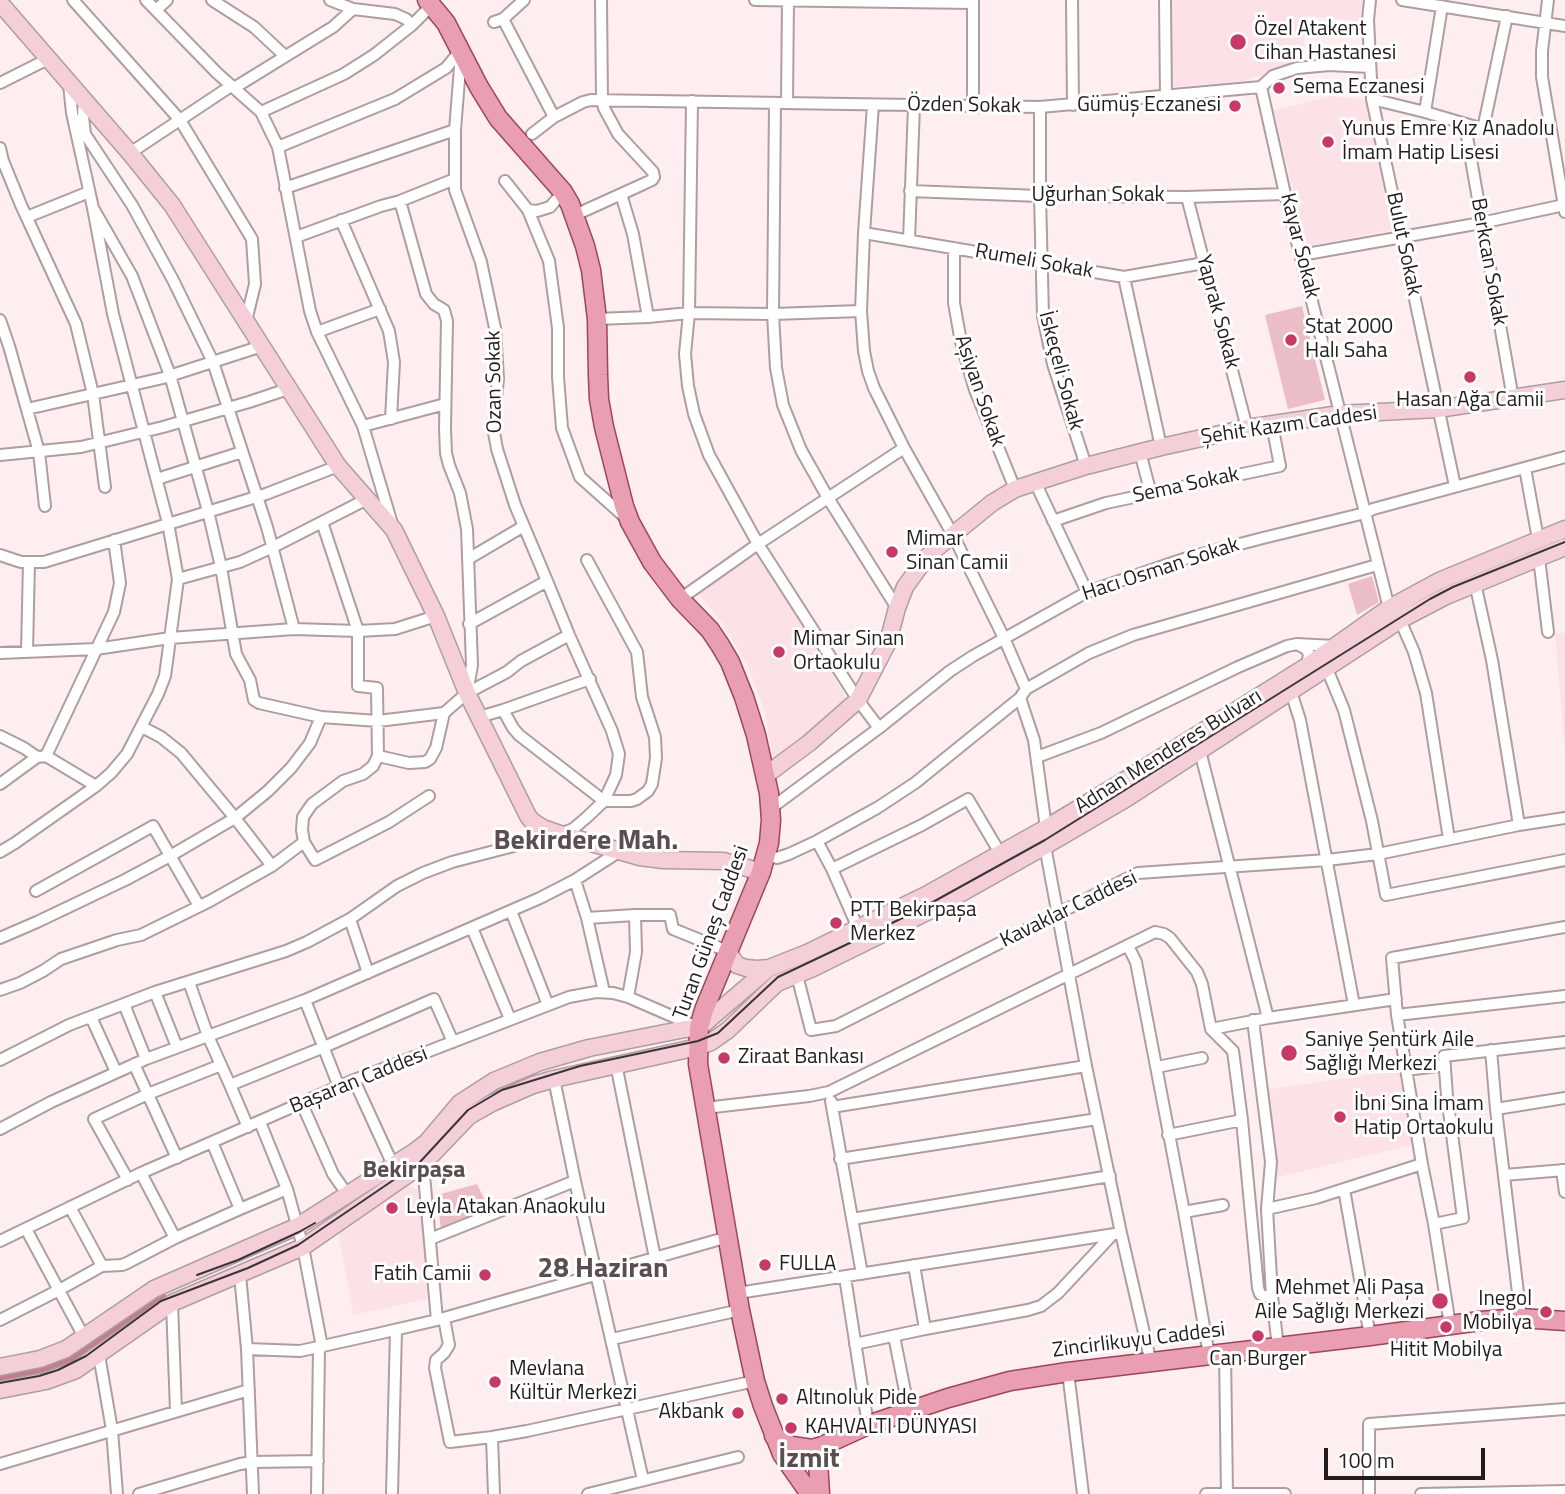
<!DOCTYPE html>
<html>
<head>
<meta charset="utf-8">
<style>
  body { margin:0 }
  #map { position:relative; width:1565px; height:1494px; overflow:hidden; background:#ffeef0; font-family:"Titillium Web",sans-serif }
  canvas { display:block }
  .scale { position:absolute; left:1324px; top:1448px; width:161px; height:32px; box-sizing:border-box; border:4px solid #221c1d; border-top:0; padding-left:9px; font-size:21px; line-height:24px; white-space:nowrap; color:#221c1d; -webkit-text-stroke:5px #fff; paint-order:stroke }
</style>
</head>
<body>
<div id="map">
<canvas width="1565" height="1494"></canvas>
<div class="scale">100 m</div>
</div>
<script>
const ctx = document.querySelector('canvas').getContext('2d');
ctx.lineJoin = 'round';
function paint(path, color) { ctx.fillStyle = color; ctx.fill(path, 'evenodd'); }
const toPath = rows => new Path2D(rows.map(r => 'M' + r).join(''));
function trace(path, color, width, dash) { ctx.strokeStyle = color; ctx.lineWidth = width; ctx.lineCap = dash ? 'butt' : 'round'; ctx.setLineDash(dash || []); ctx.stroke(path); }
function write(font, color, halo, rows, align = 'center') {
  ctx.font = font + ' "Titillium Web",sans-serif'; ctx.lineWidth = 6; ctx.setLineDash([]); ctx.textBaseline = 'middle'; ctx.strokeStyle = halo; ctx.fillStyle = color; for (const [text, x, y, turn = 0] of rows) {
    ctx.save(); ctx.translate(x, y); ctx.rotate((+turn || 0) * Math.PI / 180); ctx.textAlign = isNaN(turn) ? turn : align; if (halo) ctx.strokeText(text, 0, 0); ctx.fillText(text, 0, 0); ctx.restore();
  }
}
paint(toPath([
  [1172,0,1362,0,1361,21,1307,16,1301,63,1243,81,1173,87],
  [1332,96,1366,100,1392,230,1306,246,1274,110],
  [759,553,848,701,773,759,765,712,747,665,723,624,699,594],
  [1565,633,1565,751,1555,634],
  [1400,1071,1413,1145,1277,1177,1268,1089],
  [404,1185,417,1189,421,1208,427,1299,353,1315,338,1230]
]), '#fce1e6');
paint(toPath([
  [1302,306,1325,400,1288,409,1265,315],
  [1372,576,1379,602,1357,615,1348,584],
  [477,1184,489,1209,441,1229,437,1195]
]), '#ebbdc6');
trace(toPath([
  [0,1378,48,1367,73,1357,161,1296]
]), '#c27e8c', 10);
const street = toPath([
  [73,0,180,120,252,239,255,284,246,321],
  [146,0,217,73,261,112,278,147,310,311,317,332,363,426,392,524],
  [212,0,254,27,285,56],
  [755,0,973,3],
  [1072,0,1073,105],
  [1165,0,1166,96],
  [1370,0,1368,20,1372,99,1455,486],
  [1402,0,1565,26],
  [1548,0,1542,51,1542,77,1565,212],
  [353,9,395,14,406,19,412,25],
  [156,10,167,0],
  [503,19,554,117],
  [494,22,503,19,524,0],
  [461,55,455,130,455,190,481,262,495,328,498,379,493,427,497,449,515,505,547,581,469,624],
  [0,83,48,59],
  [1261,87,1285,194,1389,608],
  [234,88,333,27,353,9,330,0],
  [1372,99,1425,112,1483,129,1507,16],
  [84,101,83,117,85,134,132,205,173,280,213,362,267,527,294,629],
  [692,101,689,313,685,354,688,386,694,414,709,455,758,544,858,700,879,728],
  [775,103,773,314,776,368,783,405,801,450,828,498,897,608],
  [787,103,788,0],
  [873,105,864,233,861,311,864,351,868,371,874,388,904,448,953,535,1004,638,1026,689],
  [973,107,973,0],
  [1040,107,1040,196,1043,316,1053,364,1086,466],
  [261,112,344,74,374,55,412,25,432,5],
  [1425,112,1442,6],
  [1465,125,1513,399],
  [532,134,554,117,583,102,591,100,1040,107,1261,87,1273,76,1297,68,1329,65,1370,67],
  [278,147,395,99,446,68,461,50],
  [0,148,3,161,21,205,76,324,93,394,105,487],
  [130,153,231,86],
  [505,181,528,210,549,261,558,328,558,377,562,428,580,477,626,518],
  [285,188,455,130],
  [910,191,1040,196,1187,197,1285,194],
  [621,194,633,234,648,317,689,313,773,314,861,311],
  [1187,197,1247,428],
  [400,201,426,294,434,304,444,310,447,321,445,428,446,453,449,465,460,493,467,529,472,665,467,693],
  [93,208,132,276,170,375,208,511,221,567,236,654,250,680,254,700,259,703,321,717,378,721,444,713,467,693,507,672,521,661,569,635],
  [528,210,537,211,550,207,563,192],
  [575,215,639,186,652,180,654,177,653,172,618,134,604,108,602,100,601,0],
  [27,217,89,192],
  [341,220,389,331,394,362,391,419],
  [864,233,1124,277,1204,263],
  [296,237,381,206,400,201,455,179],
  [909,241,914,106],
  [954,248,954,303,961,342,975,390,1015,489],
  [1301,255,1481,223,1564,205,1565,203],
  [1124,277,1161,447],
  [597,319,648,317],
  [0,320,9,346,39,452,45,506],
  [317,332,380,309],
  [27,409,163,378,262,346],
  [363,426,445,404],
  [1140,452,1151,494],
  [0,455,81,447,163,427,249,402,288,389],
  [1525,468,1538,539],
  [157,479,242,452],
  [1035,482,1087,592],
  [1053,521,1106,503,1280,466,1272,424],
  [322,522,358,631,358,686,377,688,378,756,373,766,363,774,343,781,312,804,303,817,302,830,304,842,315,860,389,822,429,796],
  [0,555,21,562,44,562,266,494,338,466],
  [1539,558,1548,632],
  [468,559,524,526],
  [178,579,240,562,273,547,367,499],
  [1475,583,1492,660,1519,825],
  [680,599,758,544,904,448],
  [1400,620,1414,652,1426,693,1449,839],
  [27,652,29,562],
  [0,653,96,649,170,638,294,629,358,631,395,629,436,616],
  [1307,666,1309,654,1306,649,1297,644,1334,646],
  [1327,669,1344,710,1372,821,1386,895,1565,860],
  [1291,692,1300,720,1354,1005],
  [1020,698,1034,740,1046,828],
  [503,710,513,728,519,735,604,801,631,801,637,799,648,791,652,784,656,758,655,737,642,697,637,652,587,560],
  [479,717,503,710,590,679],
  [142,727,161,737,181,753,235,818,272,866],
  [0,736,24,748,37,757],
  [1200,751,1268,1018],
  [46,756,114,612,120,583,114,540],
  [378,756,409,763,425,762,430,759,436,748,444,713],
  [1037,757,1101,733,1238,667,1287,646,1297,644],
  [0,784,37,757,46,756,96,786],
  [770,809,879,728,950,671,973,656,1087,592,1190,557,1263,538,1365,513,1373,509,1565,457],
  [817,841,832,869,858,928],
  [1045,846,1086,1066,1121,1233,1151,1363],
  [0,852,15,843,96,786,111,773,127,754,158,694,165,676,178,579,168,523,113,314,93,208,72,113,69,84],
  [766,855,777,858,789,854,817,841,877,808,915,783,1020,698,1026,689,1089,653,1133,635,1377,565],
  [832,869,922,825,968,799,1000,853],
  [575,880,587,918,604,992],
  [36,891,153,826,199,906],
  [511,911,548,1005],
  [587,918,635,915,670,915,673,929,727,951],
  [350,919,368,973],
  [472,928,510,1019],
  [0,938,37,922,125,880,170,856,235,818,268,791,291,768,310,743,321,717],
  [1128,946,1136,962,1184,1212,1209,1355],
  [797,975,811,1030,836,1026,1138,873,1327,860,1378,854,1519,825,1565,818],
  [189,982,208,1036,221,1065],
  [0,990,20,983,43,971,61,959,117,940,141,935,210,901,272,866,304,842],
  [155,992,177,1047],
  [628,997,636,952,635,915],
  [305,1000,339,1087],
  [124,1004,146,1059],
  [1397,1015,1565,996],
  [91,1017,116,1072],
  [1253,1020,1271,1162,1267,1209,1272,1296,1278,1347],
  [1211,1029,1233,1051,1242,1120,1258,1288,1260,1294,1265,1296,1272,1296],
  [1491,1050,1496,1109,1521,1318],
  [0,1060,69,1025,124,1004,155,992,286,951,307,942,350,919,397,886,423,873,452,862,560,834,573,829,586,818,604,801,616,775,619,754,612,731,569,635,547,581],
  [134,1064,177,1158],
  [616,1064,655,1258],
  [1157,1067,1202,1058],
  [1406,1070,1445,1065],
  [554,1079,575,1181,643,1480],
  [354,1080,393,1165],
  [230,1085,248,1127],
  [831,1101,862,1274],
  [302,1104,333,1174,347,1194],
  [832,1107,1086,1066],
  [705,1108,809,1096,829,1092,1155,932,1164,934,1170,938,1197,972,1202,984,1211,1029,1268,1018,1396,999],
  [1496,1109,1565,1098],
  [260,1122,287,1189],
  [0,1129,51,1102,146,1059,305,1000,540,898,575,880,620,851],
  [1168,1135,1242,1120],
  [212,1142,240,1209],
  [840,1159,1097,1119],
  [423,1164,437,1320],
  [1562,1170,1565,1192],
  [141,1173,175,1238],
  [1504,1175,1565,1170],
  [128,1180,94,1119,148,1094,221,1065,230,1085,324,1047,434,999,453,1042],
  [1344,1189,1370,1336],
  [70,1207,102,1266],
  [1267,1209,1316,1198,1422,1164],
  [1184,1212,1223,1205],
  [852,1219,1110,1176],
  [1434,1224,1463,1218,1447,1096,1444,1056,1565,1042],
  [26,1229,84,1337],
  [430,1239,575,1181],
  [0,1241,141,1173,354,1080,569,997,596,992,613,993,628,997,697,1027],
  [914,1265,925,1329],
  [240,1275,247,1349,253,1494],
  [845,1277,868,1425],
  [738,1293,1121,1233],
  [172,1303,176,1411],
  [444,1318,449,1345,444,1353,436,1360,435,1368,450,1442,492,1437,527,1431,755,1381],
  [0,1320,59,1290,102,1266,122,1265,127,1263,175,1238,240,1209,287,1189,303,1247,322,1347],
  [1450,1325,1434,1224,1422,1164,1397,1015,1392,958,1565,927],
  [894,1336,909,1411],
  [612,1339,740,1310],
  [855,1344,925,1329,1028,1310,1041,1306,1058,1293,1112,1235],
  [247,1349,300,1351,377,1334,437,1320,728,1237],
  [1225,1353,1227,1494],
  [99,1355,112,1430,117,1494],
  [1068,1372,1083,1494],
  [492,1437,494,1494],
  [0,1464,249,1390],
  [139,1494,240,1464,253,1462,318,1461],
  [317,1494,319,1348],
  [392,1494,396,1330],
  [588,1494,738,1457],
  [1206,1494,1285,1494],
  [1369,1494,1369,1424,1565,1409],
  [1421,1494,1565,1491]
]);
const secondary = toPath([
  [0,3,130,153,172,205,338,466,394,530,436,616,467,693,528,816,532,821,543,828,560,834,640,857,663,860,723,861,761,872],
  [766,775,809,743,858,700,888,642,897,608,905,587,923,562,933,551,992,503,1015,489,1086,466,1161,447,1247,428,1340,414,1438,409,1565,390],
  [727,951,737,965,746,968,757,969,769,968],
  [0,1367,40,1359,66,1349,154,1289,298,1226,414,1152,427,1142,460,1103,494,1081,540,1062,589,1048,685,1029,699,1028,769,968,807,953,926,895,1046,828,1119,784,1307,666,1389,608,1439,581,1565,529],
  [0,1390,46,1381,76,1370,172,1303,303,1247,423,1164,469,1116,492,1103,533,1085,554,1079,698,1047,711,1042,728,1030,777,983,813,968,933,909,1045,846,1127,798,1400,620,1446,596,1565,547]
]);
const primary = toPath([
  [427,0,446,23,479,87,498,118,563,192,570,204,585,246,591,270,597,319,598,375,599,399,604,427,624,506,630,522,652,562,680,599,710,630,720,645,730,662,744,697,756,735,769,793,771,820,769,843,761,872,704,1010,699,1028,698,1064,740,1310,755,1381,763,1406,782,1454,810,1494],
  [774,1436,792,1446,812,1449,822,1446,868,1425,948,1398,1010,1381,1068,1372,1370,1336,1480,1321,1521,1318,1565,1321],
  [820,1494,818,1461,819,1452,822,1446]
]);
trace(street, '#ae9ea0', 14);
trace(secondary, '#ae9ea0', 19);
trace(primary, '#9a475c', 21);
trace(street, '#fff', 10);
trace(secondary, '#f4cfd8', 16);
trace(primary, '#e99eb2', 18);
trace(toPath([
  [197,1275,238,1260,299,1232,315,1223],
  [0,1383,39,1376,58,1370,86,1356,161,1301,248,1268,298,1245,420,1162,468,1110,502,1090,580,1066,698,1041,718,1033,778,977,913,913,1045,840,1430,599,1453,587,1565,542]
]), '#3b3435', 2);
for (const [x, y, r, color] of [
  [1238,42,9,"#c73966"],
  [1279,88,7,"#c73966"],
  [1235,106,7,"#c73966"],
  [1328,142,7,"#c73966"],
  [1291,340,7,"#c73966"],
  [1470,377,7,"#c73966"],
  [892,552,7,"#c73966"],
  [779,652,7,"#c73966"],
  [836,923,7,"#c73966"],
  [1289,1053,9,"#c73966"],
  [724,1058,7,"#c73966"],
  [1340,1117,7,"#c73966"],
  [392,1208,7,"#c73966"],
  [765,1265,7,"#c73966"],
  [485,1275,7,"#c73966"],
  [1440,1301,9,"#c73966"],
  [1546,1312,7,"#c73966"],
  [1446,1327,7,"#c73966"],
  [1258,1336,7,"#c73966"],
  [495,1382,7,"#c73966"],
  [782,1399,7,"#c73966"],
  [738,1413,7,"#c73966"],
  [791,1428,7,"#c73966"]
]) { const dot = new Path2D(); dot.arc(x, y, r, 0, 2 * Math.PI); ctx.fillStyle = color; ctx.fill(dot); trace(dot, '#fff', 2.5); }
write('21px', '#221c1d', '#fff', [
  ["Özel Atakent",1254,30],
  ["Cihan Hastanesi",1254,54],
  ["Sema Eczanesi",1293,88],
  ["Gümüş Eczanesi",1221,106,"right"],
  ["Yunus Emre Kız Anadolu",1342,130],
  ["İmam Hatip Lisesi",1342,154],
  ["Stat 2000",1305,328],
  ["Halı Saha",1305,352],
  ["Hasan Ağa Camii",1470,401,"center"],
  ["Mimar",906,540],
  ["Sinan Camii",906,564],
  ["Mimar Sinan",793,640],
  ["Ortaokulu",793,664],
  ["PTT Bekirpaşa",850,911],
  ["Merkez",850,935],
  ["Saniye Şentürk Aile",1305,1041],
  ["Sağlığı Merkezi",1305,1065],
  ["Ziraat Bankası",738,1058],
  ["İbni Sina İmam",1354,1105],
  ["Hatip Ortaokulu",1354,1129],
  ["Leyla Atakan Anaokulu",406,1208],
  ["FULLA",779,1265],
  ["Fatih Camii",471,1275,"right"],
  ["Mehmet Ali Paşa",1424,1289,"right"],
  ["Aile Sağlığı Merkezi",1424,1313,"right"],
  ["Inegol",1532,1300,"right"],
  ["Mobilya",1532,1324,"right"],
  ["Hitit Mobilya",1446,1351,"center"],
  ["Can Burger",1258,1360,"center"],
  ["Mevlana",509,1370],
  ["Kültür Merkezi",509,1394],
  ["Altınoluk Pide",796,1399],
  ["Akbank",724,1413,"right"],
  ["KAHVALTI DÜNYASI",805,1428]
], 'left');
write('21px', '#221c1d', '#fff', [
  ["Özden Sokak",964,106,1],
  ["Uğurhan Sokak",1098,196],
  ["Bulut Sokak",1403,244,78],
  ["Kayar Sokak",1299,246,76],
  ["Rumeli Sokak",1034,262,10],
  ["Berkcan Sokak",1488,262,80],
  ["Yaprak Sokak",1217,312,75],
  ["İskeçeli Sokak",1060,371,75],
  ["Ozan Sokak",495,382,-91],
  ["Aşiyan Sokak",979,391,71],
  ["Şehit Kazım Caddesi",1289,426,-8],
  ["Sema Sokak",1186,486,-12],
  ["Hacı Osman Sokak",1161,570,-18],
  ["Adnan Menderes Bulvarı",1169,752,-32],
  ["Kavaklar Caddesi",1069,910,-26],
  ["Turan Güneş Caddesi",712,933,-70],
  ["Başaran Caddesi",359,1081,-22],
  ["Zincirlikuyu Caddesi",1139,1341,-7]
]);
write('bold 24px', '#5c4e50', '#fff', [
  ["Bekirpaşa",414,1171]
]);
write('bold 28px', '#5c4e50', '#fff', [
  ["Bekirdere Mah.",586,842],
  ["28 Haziran",603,1270],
  ["İzmit",809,1460]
]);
</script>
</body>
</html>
